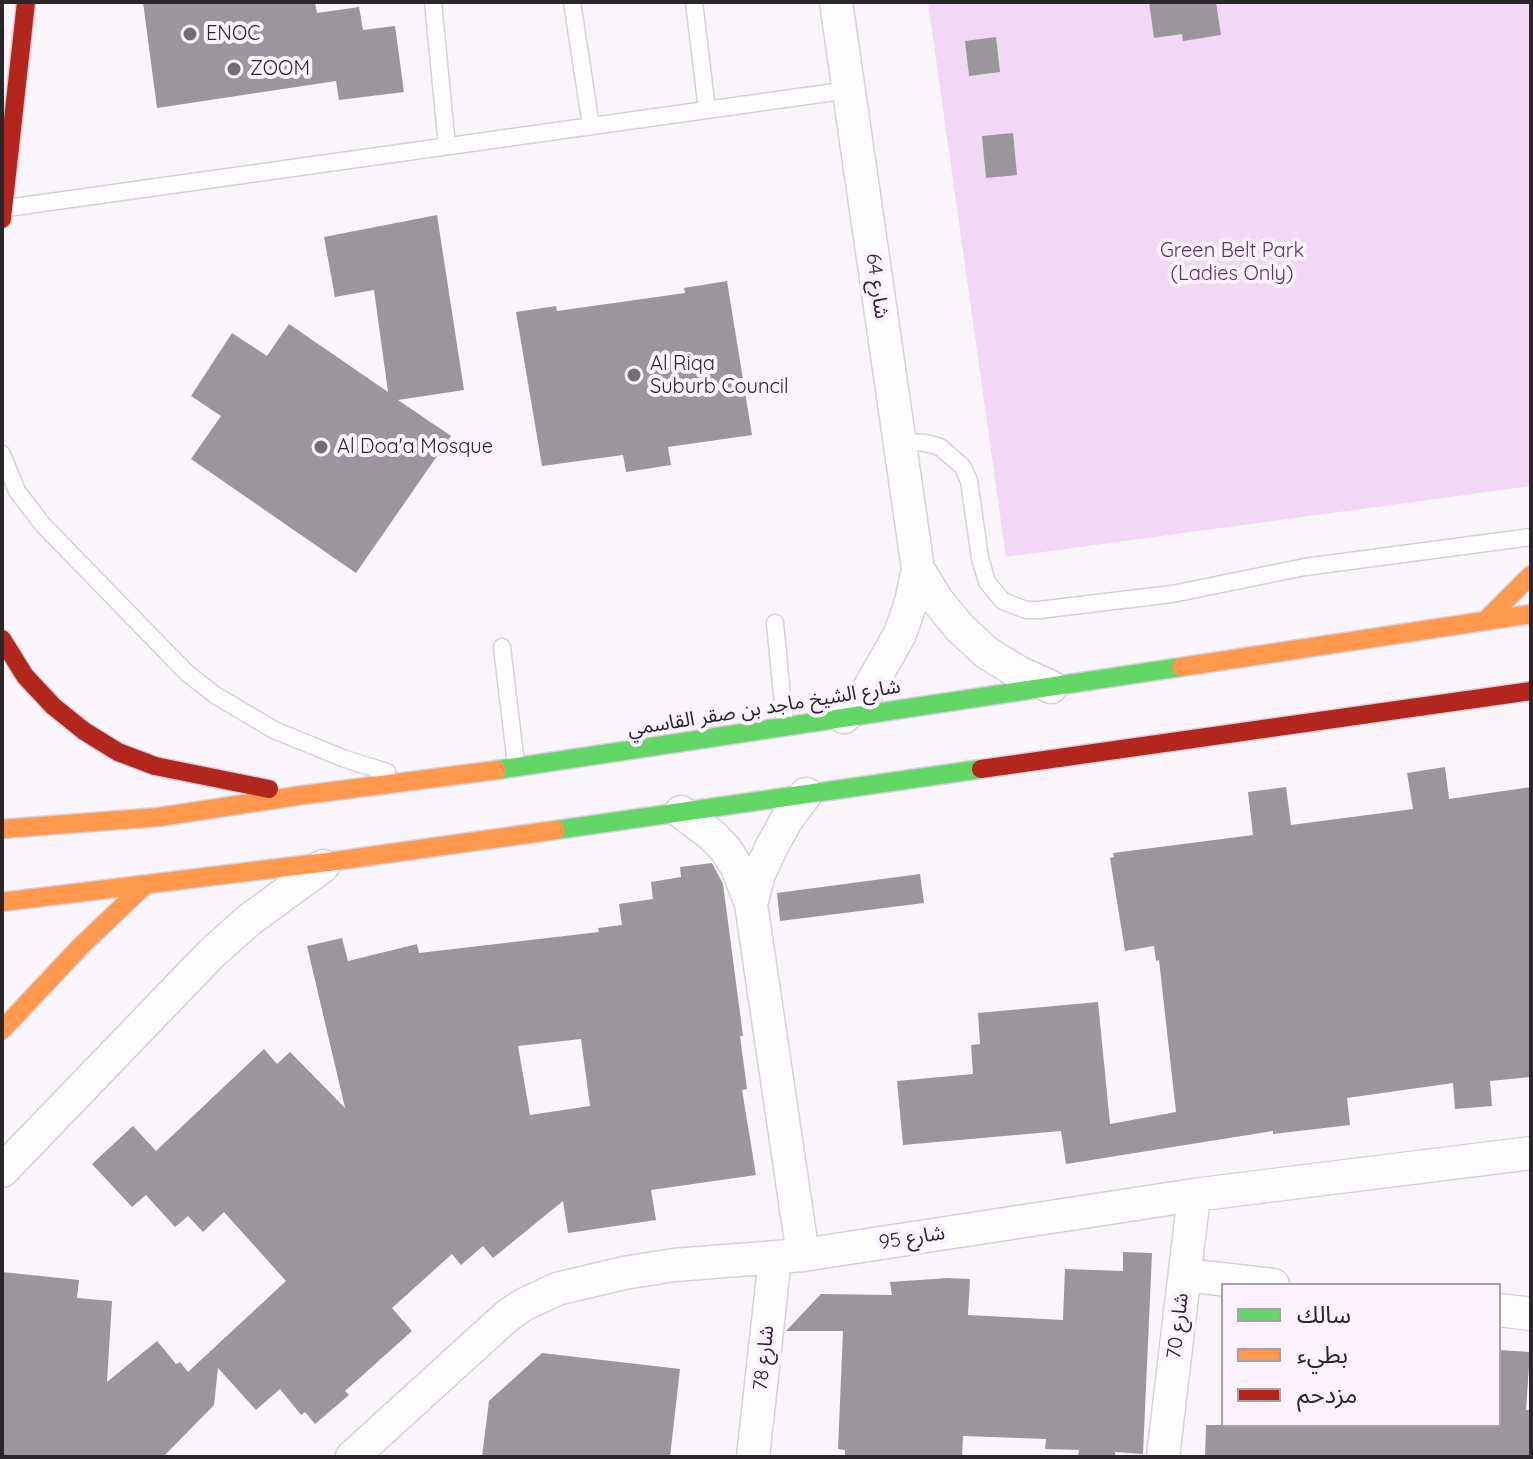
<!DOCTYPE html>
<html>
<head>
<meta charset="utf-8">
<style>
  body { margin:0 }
  #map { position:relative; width:1533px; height:1459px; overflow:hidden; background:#faf4fb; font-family:Quicksand,"Noto Sans Arabic",sans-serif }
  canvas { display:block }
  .frame { position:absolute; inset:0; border:4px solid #2a262a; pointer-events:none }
  .legend { position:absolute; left:1221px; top:1283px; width:280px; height:144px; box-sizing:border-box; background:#fcf1fe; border:2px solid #a8a0a9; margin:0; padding:10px 14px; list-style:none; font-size:24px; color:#2a262a }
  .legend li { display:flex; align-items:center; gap:16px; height:40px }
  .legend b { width:40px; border:2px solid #a8a0a9 }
</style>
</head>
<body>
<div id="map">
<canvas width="1533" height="1459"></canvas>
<div class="frame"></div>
<ul class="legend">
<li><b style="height:10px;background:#63d668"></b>سالك</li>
<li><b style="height:10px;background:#ff974d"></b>بطيء</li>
<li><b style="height:10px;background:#b3261e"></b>مزدحم</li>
</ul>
</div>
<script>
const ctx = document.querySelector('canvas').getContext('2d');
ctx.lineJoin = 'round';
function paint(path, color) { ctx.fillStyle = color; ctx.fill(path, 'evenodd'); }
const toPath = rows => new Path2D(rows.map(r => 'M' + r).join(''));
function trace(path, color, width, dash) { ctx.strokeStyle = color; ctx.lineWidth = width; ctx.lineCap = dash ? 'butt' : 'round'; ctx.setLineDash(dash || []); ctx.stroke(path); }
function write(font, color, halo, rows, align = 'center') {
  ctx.font = font + ' Quicksand,"Noto Sans Arabic",sans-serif'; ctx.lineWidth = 8; ctx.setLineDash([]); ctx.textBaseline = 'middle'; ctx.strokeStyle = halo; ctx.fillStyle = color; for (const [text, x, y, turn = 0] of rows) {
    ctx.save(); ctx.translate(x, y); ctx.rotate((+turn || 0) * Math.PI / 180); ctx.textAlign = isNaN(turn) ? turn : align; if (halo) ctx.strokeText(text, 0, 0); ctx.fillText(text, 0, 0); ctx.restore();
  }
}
paint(toPath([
  [928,2,1531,2,1531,486,1006,557]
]), '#f1d8f4');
paint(toPath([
  [143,2,315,2,317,13,359,7,363,30,395,26,404,92,339,100,336,81,157,108],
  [1149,2,1216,2,1221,35,1183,41,1182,34,1154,38],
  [996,37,1000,72,969,76,965,41],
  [1013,133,1017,175,986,178,982,136],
  [437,215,464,390,398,400,451,436,356,573,191,459,221,416,191,396,232,333,267,356,289,324,388,392,374,290,335,297,324,237],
  [727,281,752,435,668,447,671,465,626,472,623,455,542,466,516,312,556,306,557,311,685,293,684,288],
  [1445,767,1449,799,1531,787,1531,1077,1490,1081,1492,1106,1455,1109,1453,1083,1347,1098,1350,1125,1273,1134,1273,1131,1066,1164,1061,1131,903,1145,897,1081,973,1074,971,1045,980,1044,978,1013,1098,1002,1110,1124,1176,1112,1159,960,1156,961,1154,946,1125,951,1110,858,1114,857,1113,853,1253,835,1248,792,1286,787,1291,825,1413,809,1407,773],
  [712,863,723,884,743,1036,740,1036,747,1089,742,1090,756,1175,651,1190,656,1220,568,1233,563,1201,493,1258,483,1246,461,1265,452,1254,392,1308,412,1331,345,1391,349,1395,315,1424,305,1412,301,1415,280,1389,256,1410,218,1368,214,1405,163,1457,2,1457,2,1272,79,1280,77,1298,112,1301,107,1382,157,1341,176,1364,180,1362,188,1372,286,1281,224,1212,203,1232,188,1216,175,1227,146,1195,132,1207,92,1164,133,1126,156,1151,264,1049,277,1064,290,1052,345,1108,307,946,342,938,348,961,417,944,419,953,599,932,598,928,622,925,619,904,653,899,651,882,681,877,680,867],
  [581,1039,590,1106,530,1115,518,1046],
  [920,874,924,903,780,921,777,893],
  [1123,1252,1152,1253,1143,1454,1115,1452,1115,1457,1078,1457,1079,1450,1045,1449,1046,1439,963,1436,962,1457,845,1457,845,1450,838,1449,843,1331,786,1331,821,1294,892,1295,890,1282,948,1278,970,1279,968,1315,1063,1320,1065,1269,1123,1271],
  [1499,1350,1530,1352,1526,1410,1531,1410,1531,1457,1205,1457,1206,1425,1499,1425],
  [542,1353,680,1369,670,1457,482,1457,489,1401]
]), '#9b969b');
const lane = toPath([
  [433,2,447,146],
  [572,2,591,126],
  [694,2,707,110],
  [7,208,849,90],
  [900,445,911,442,926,443,940,447,963,467,969,481,980,558,987,582,1003,601,1026,610,1039,610,1172,594,1305,567,1531,537],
  [2,454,17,491,43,525,187,673,215,695,274,730,345,759,387,772],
  [775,623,785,725],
  [502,647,516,764]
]);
const street = toPath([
  [836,2,918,569,911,602,900,634,867,692,844,717],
  [918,569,937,600,960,628,987,653,1018,672,1051,687],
  [681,812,712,835,726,850,737,867,751,904,803,1255],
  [751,904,759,874,772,846,787,819,806,794],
  [2,1171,212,953,249,920,323,866],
  [1185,1275,1273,1285],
  [1499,1310,1531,1314],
  [352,1457,507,1316,523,1305,557,1289,624,1273,674,1265,803,1255,1194,1195,1531,1153],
  [753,1457,775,1258],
  [1163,1457,1194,1195]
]);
const fast = toPath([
  [497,770,1181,667],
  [556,830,981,769]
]);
const slow = toPath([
  [1486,620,1531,575],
  [1181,667,1531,614],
  [2,829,159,817,303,795,497,770],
  [2,902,328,862,556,830],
  [2,1030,81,946,144,886]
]);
const jam = toPath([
  [2,219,26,2],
  [2,639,25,676,53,706,84,731,118,752,155,766,269,789],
  [981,769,1531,691]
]);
trace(lane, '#d6d1d7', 19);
trace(street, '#d6d1d7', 35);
trace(fast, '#d6d1d7', 21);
trace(slow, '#d6d1d7', 21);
trace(jam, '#d6d1d7', 21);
trace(lane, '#fefdfe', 16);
trace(street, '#fefdfe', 32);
trace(fast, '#63d668', 18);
trace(slow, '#ff974d', 18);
trace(jam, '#b3261e', 18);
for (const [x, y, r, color] of [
  [190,34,8,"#736e73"],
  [234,69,8,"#736e73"],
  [634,375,8,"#736e73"],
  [321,447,8,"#736e73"]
]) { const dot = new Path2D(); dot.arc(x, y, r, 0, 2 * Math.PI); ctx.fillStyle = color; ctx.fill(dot); trace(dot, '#fcf1fe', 3); }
write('20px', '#2a262a', '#fcf1fe', [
  ["ENOC",206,34],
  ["ZOOM",250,69],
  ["Al Riqa",650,364],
  ["Suburb Council",650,387],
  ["Al Doa'a Mosque",337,447]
], 'left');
write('20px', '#632d6c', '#fcf1fe', [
  ["Green Belt Park",1232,251],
  ["(Ladies Only)",1232,274]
]);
write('20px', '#2a262a', '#fcf1fe', [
  ["شارع 64",877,286,82],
  ["شارع الشيخ ماجد بن صقر القاسمي",764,708,-9],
  ["شارع 95",912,1238,-9],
  ["شارع 70",1178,1326,-83],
  ["شارع 78",764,1358,-84]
]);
</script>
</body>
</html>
